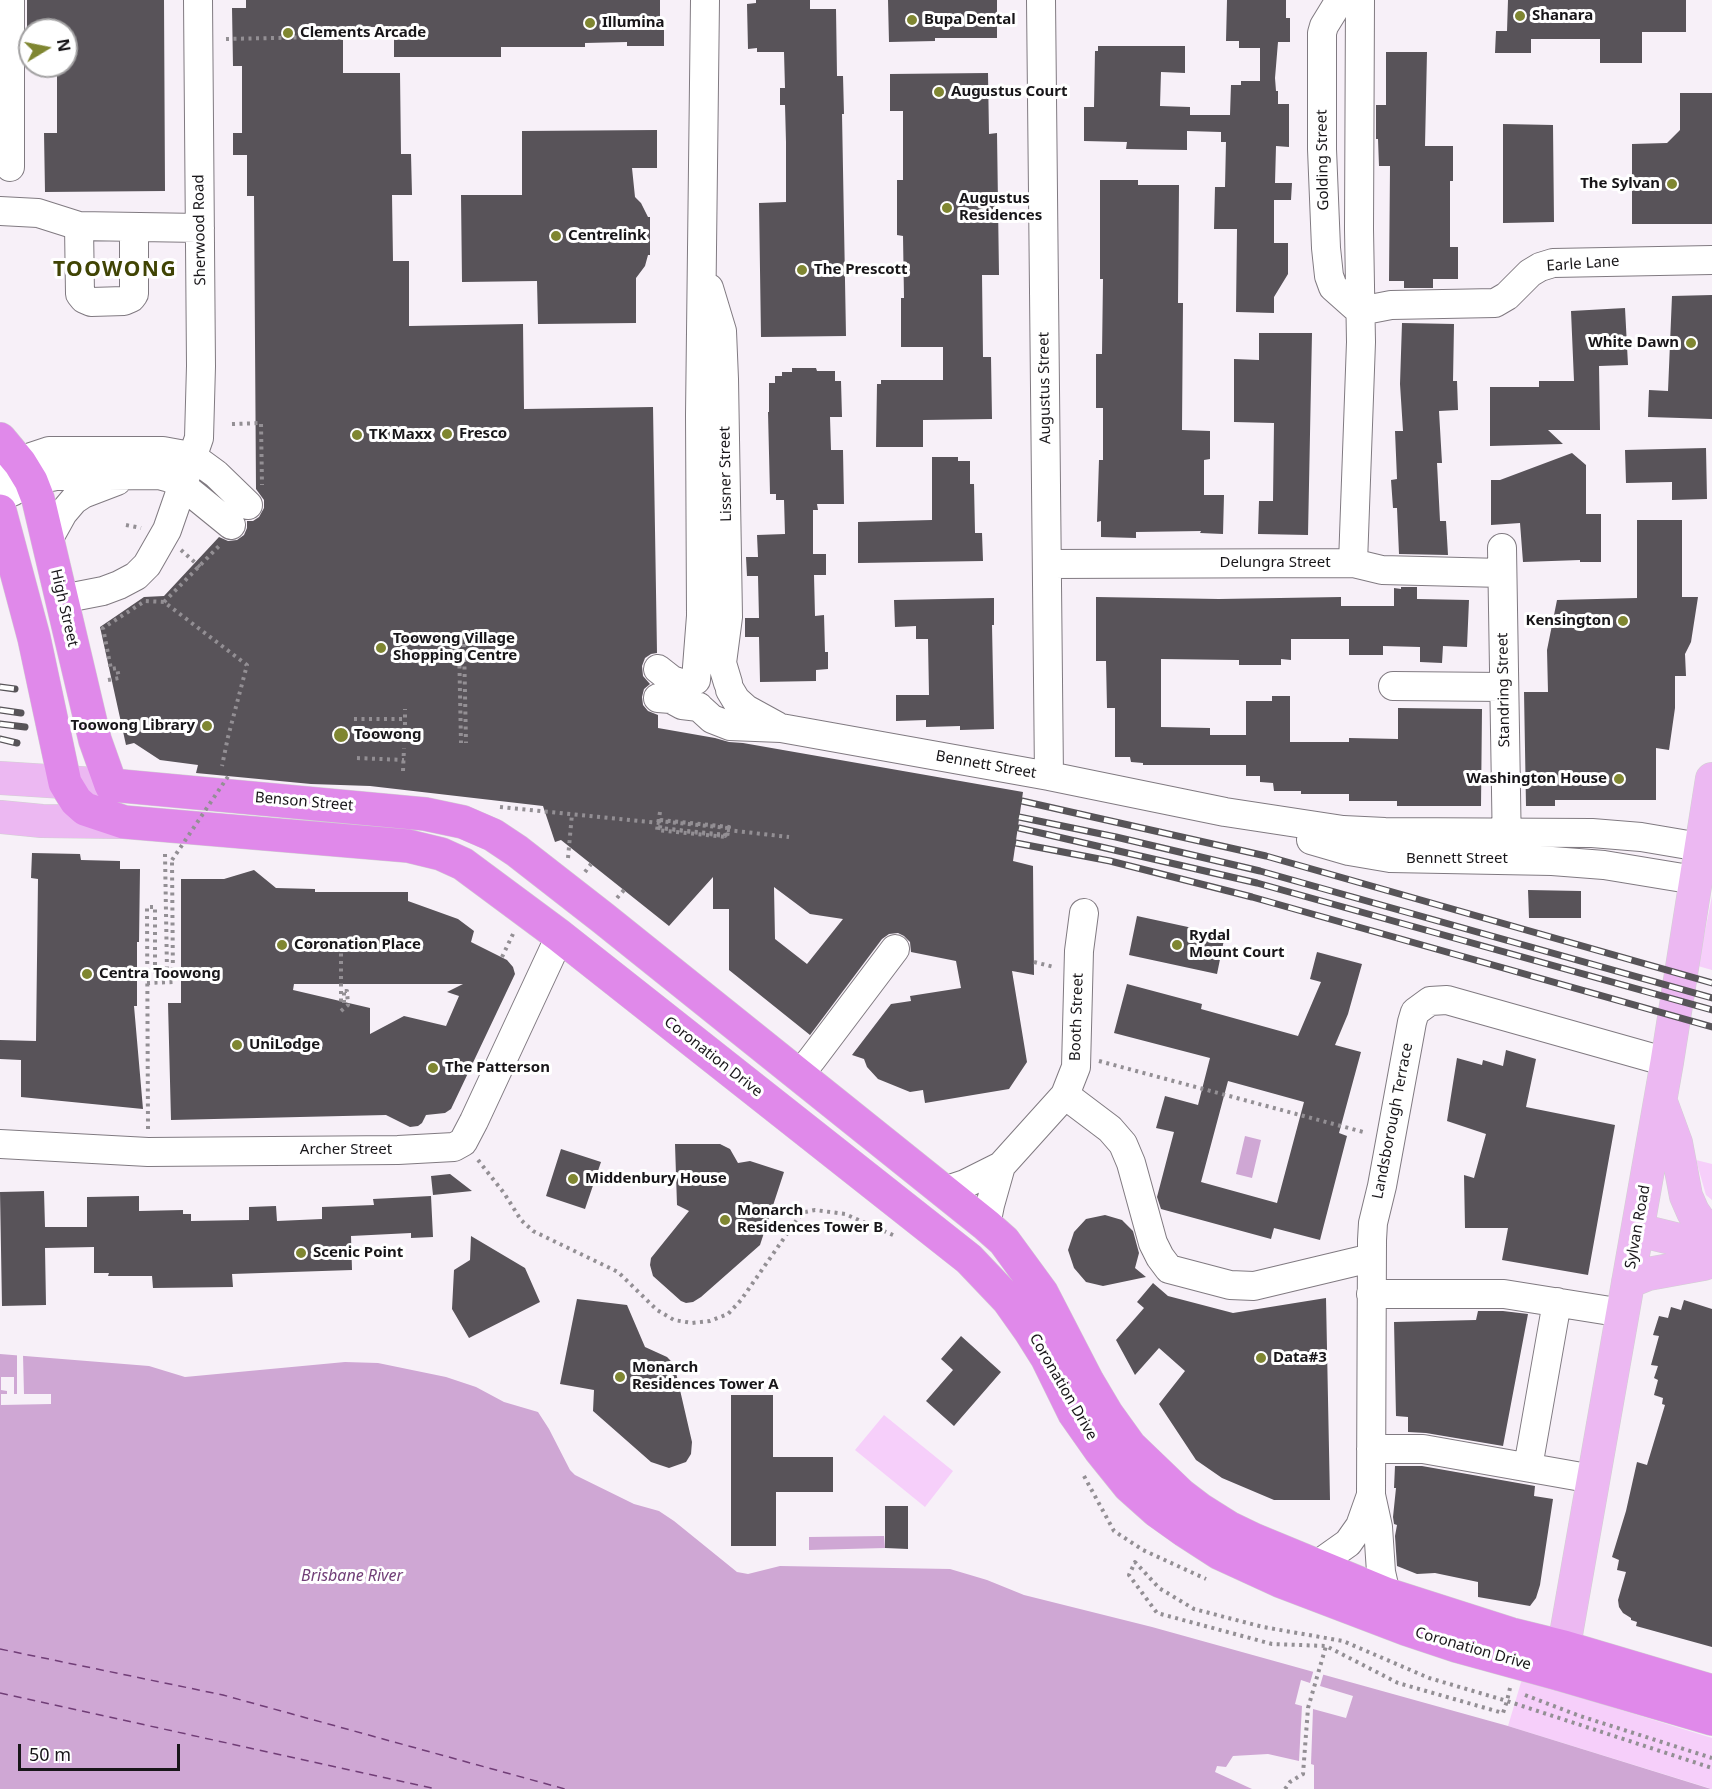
<!DOCTYPE html>
<html>
<head>
<meta charset="utf-8">
<style>
  body { margin:0 }
  #map { position:relative; width:1712px; height:1789px; overflow:hidden; background:#f7f0f8; font-family:"Noto Sans",sans-serif }
  canvas { display:block }
  .north { position:absolute; left:18px; top:18px; width:60px; height:60px; box-sizing:border-box; background:#fff; border:2px solid #a3a2a3; border-radius:50%; rotate:80deg; font-size:16px; font-weight:700; line-height:24px; text-align:center; color:#181619 }
  .north::after { content:''; display:block; margin:auto; width:21px; height:27px; background:#7f8631; clip-path:polygon(50% 0,100% 100%,50% 72%,0 100%) }
  .scale { position:absolute; left:18px; top:1744px; width:162px; height:27px; box-sizing:border-box; border:3px solid #181619; border-top:0; padding-left:8px; font-size:18px; line-height:21px; white-space:nowrap; color:#181619; -webkit-text-stroke:4px #fff; paint-order:stroke }
</style>
</head>
<body>
<div id="map">
<canvas width="1712" height="1789"></canvas>
<div class="north">N</div>
<div class="scale">50 m</div>
</div>
<script>
const ctx = document.querySelector('canvas').getContext('2d');
ctx.lineJoin = 'round';
function paint(path, color) { ctx.fillStyle = color; ctx.fill(path, 'evenodd'); }
const toPath = rows => new Path2D(rows.map(r => 'M' + r).join(''));
function trace(path, color, width, dash) { ctx.strokeStyle = color; ctx.lineWidth = width; ctx.lineCap = dash ? 'butt' : 'round'; ctx.setLineDash(dash || []); ctx.stroke(path); }
function write(font, color, halo, rows, align = 'center') {
  ctx.font = font + ' "Noto Sans",sans-serif'; ctx.lineWidth = 6; ctx.setLineDash([]); ctx.textBaseline = 'middle'; ctx.strokeStyle = halo; ctx.fillStyle = color; for (const [text, x, y, turn = 0] of rows) {
    ctx.save(); ctx.translate(x, y); ctx.rotate((+turn || 0) * Math.PI / 180); ctx.textAlign = isNaN(turn) ? turn : align; if (halo) ctx.strokeText(text, 0, 0); ctx.fillText(text, 0, 0); ctx.restore();
  }
}
paint(toPath([
  [1712,896,1712,970,1698,966],
  [1696,1160,1712,1164,1712,1200,1706,1195],
  [884,1415,953,1471,925,1507,855,1450],
  [1522,1679,1712,1738,1712,1789,1508,1726]
]), '#f6cffa');
paint(toPath([
  [1245,1136,1261,1140,1252,1178,1236,1174],
  [0,1354,149,1366,185,1377,345,1362,378,1363,446,1377,476,1387,504,1402,538,1412,549,1429,570,1470,575,1475,634,1504,659,1511,674,1521,737,1572,748,1574,780,1566,950,1569,987,1580,1024,1595,1152,1627,1508,1726,1711,1789,0,1789],
  [884,1536,885,1548,809,1550,809,1537]
]), '#cfa7d4');
paint(toPath([
  [17,1355,23,1355,24,1394,51,1394,51,1404,1,1405,1,1394,7,1394,7,1391,1,1390,1,1377,14,1377,14,1394,17,1394],
  [1314,1669,1324,1672,1320,1686,1353,1696,1346,1718,1313,1709,1311,1764,1314,1765,1314,1789,1252,1789,1215,1772,1217,1766,1226,1767,1233,1756,1268,1754,1299,1761,1302,1706,1295,1704,1301,1680,1310,1683]
]), '#f7f0f8');
trace(toPath([
  [0,1649,223,1695,565,1789],
  [0,1693,436,1789]
]), '#713e77', 1.5, [8, 6]);
paint(toPath([
  [27,0,164,0,165,191,45,192,44,133,57,133,57,66,66,66,66,30,27,30],
  [246,0,660,0,660,27,664,27,664,46,627,46,627,42,585,43,585,47,501,47,501,57,394,57,394,27,343,27,343,73,400,73,401,154,411,154,412,195,392,195,393,261,409,261,409,326,523,324,524,409,653,407,657,653,651,654,645,658,642,666,643,676,650,684,644,689,642,697,643,705,648,711,658,715,658,728,715,738,729,742,743,743,1023,792,1013,861,1033,866,1034,975,1012,971,1027,1062,1009,1089,925,1103,923,1090,910,1092,878,1079,867,1067,864,1059,852,1055,891,1004,911,1001,910,996,961,988,956,961,911,952,910,942,904,936,898,933,889,934,882,939,810,1035,729,970,729,909,713,909,713,877,669,926,561,840,555,842,543,806,370,786,311,784,196,773,198,765,160,760,134,743,126,745,100,627,144,597,164,596,219,537,228,541,237,540,244,535,247,528,247,521,253,521,259,517,264,508,264,500,256,489,254,196,247,196,247,155,233,155,233,133,242,133,242,66,233,66,232,8,246,8],
  [774,887,810,914,843,919,807,964,775,939],
  [756,0,810,0,810,9,836,9,837,76,843,76,844,114,842,114,846,336,761,337,759,203,786,202,786,142,785,105,780,105,780,88,785,88,784,52,757,52,757,48,748,49,747,4,756,3],
  [888,0,997,0,997,38,935,38,935,41,889,42],
  [1227,0,1286,0,1286,18,1290,18,1290,42,1278,42,1275,78,1276,91,1278,91,1278,104,1289,104,1289,147,1276,146,1275,183,1292,183,1291,200,1274,200,1274,243,1288,243,1288,274,1274,297,1274,313,1236,312,1237,229,1214,229,1215,187,1225,187,1226,142,1221,142,1221,132,1187,131,1187,150,1126,149,1127,142,1084,141,1084,107,1094,107,1095,51,1098,51,1098,46,1185,46,1185,73,1161,72,1160,106,1190,107,1190,115,1230,115,1231,85,1241,85,1241,81,1260,81,1260,48,1239,48,1239,41,1226,41],
  [1508,0,1686,0,1686,32,1642,32,1642,63,1600,63,1600,39,1531,39,1531,53,1495,53,1496,31,1507,31],
  [1386,52,1427,52,1425,146,1453,146,1453,181,1450,181,1450,247,1458,247,1458,279,1433,279,1433,288,1404,288,1404,281,1389,281,1390,166,1379,166,1378,139,1376,139,1376,105,1386,105],
  [988,73,989,134,997,133,999,275,982,275,983,357,991,357,992,419,923,420,923,447,876,447,877,384,881,384,881,380,943,380,943,347,901,347,901,298,904,298,903,236,897,235,897,180,903,180,903,111,890,111,890,74],
  [1680,93,1712,93,1712,224,1632,224,1632,144,1667,143,1680,130],
  [1503,124,1553,125,1554,222,1503,223],
  [657,130,657,168,632,168,635,197,641,203,648,217,650,217,650,255,648,255,645,266,636,278,636,323,538,324,537,281,462,282,461,195,522,195,522,131],
  [1100,180,1138,180,1138,185,1179,185,1178,303,1183,303,1182,430,1210,431,1210,459,1204,460,1204,495,1224,495,1223,534,1200,533,1201,531,1136,532,1136,538,1101,537,1101,521,1097,522,1099,460,1103,460,1103,408,1096,408,1096,354,1102,354,1103,279,1100,279],
  [1712,295,1712,419,1648,417,1649,390,1668,391,1672,296],
  [1625,308,1628,365,1599,366,1600,430,1548,430,1563,444,1490,446,1490,387,1539,387,1539,381,1574,381,1571,311],
  [1402,323,1454,324,1453,381,1457,381,1458,410,1439,411,1442,463,1437,463,1440,521,1446,521,1448,555,1399,554,1397,508,1393,508,1391,480,1397,479,1395,431,1403,431,1400,384],
  [1259,333,1312,333,1308,535,1258,534,1259,501,1273,501,1274,423,1234,422,1234,359,1259,360],
  [792,368,816,368,817,371,835,371,835,381,841,381,842,417,830,417,831,450,843,450,844,504,817,504,818,510,813,510,813,554,826,554,826,575,814,575,815,616,824,615,825,652,828,652,828,669,816,670,816,681,760,682,759,637,745,637,745,618,759,618,758,576,747,576,746,557,758,557,757,535,785,534,784,500,776,500,776,494,770,494,768,412,769,412,769,383,775,383,775,376,782,376,782,372,792,372],
  [1706,448,1707,499,1672,500,1672,482,1626,483,1625,450],
  [1572,453,1586,465,1586,514,1601,514,1601,562,1580,562,1580,560,1523,562,1520,523,1491,525,1491,480,1500,480],
  [932,457,958,457,958,461,970,461,970,484,974,484,975,533,982,533,983,561,858,563,858,522,932,520],
  [1637,520,1682,520,1682,597,1698,597,1691,642,1685,654,1686,676,1675,676,1675,708,1669,750,1656,748,1656,800,1555,800,1555,806,1526,806,1524,692,1548,692,1547,650,1557,600,1637,598],
  [1401,587,1417,587,1417,599,1469,600,1467,647,1443,646,1442,663,1420,662,1420,647,1383,646,1383,655,1349,655,1349,639,1291,639,1291,660,1281,659,1281,665,1239,665,1239,660,1161,659,1161,727,1210,728,1210,735,1246,735,1246,701,1272,701,1272,696,1290,696,1290,742,1349,742,1349,738,1398,739,1398,708,1482,709,1481,806,1397,806,1397,801,1349,801,1349,794,1301,794,1301,791,1274,791,1273,783,1260,782,1260,776,1246,776,1246,765,1143,765,1143,763,1131,762,1130,757,1115,757,1115,708,1107,708,1106,661,1096,661,1096,597,1219,599,1341,597,1341,606,1394,606,1394,588,1401,589],
  [994,598,994,625,992,625,994,729,960,730,960,726,926,727,926,720,896,721,896,695,929,695,928,639,916,639,916,626,895,627,894,600],
  [32,853,80,854,81,860,120,861,120,869,140,869,139,942,137,942,137,1006,134,1006,143,1109,21,1097,21,1060,0,1059,0,1040,36,1041,38,879,31,878],
  [254,870,276,888,315,889,315,892,408,892,408,901,458,919,474,931,471,942,507,960,513,967,515,974,451,1109,445,1113,426,1115,422,1123,418,1126,410,1127,386,1115,171,1120,168,1003,181,1003,181,879,224,879],
  [294,984,463,984,447,992,459,996,446,1026,404,1016,370,1034,370,1008,293,990],
  [1528,890,1581,891,1581,918,1529,918],
  [1137,916,1225,935,1217,974,1129,955],
  [1317,952,1362,964,1348,1014,1335,1045,1361,1052,1339,1133,1347,1136,1320,1240,1274,1228,1271,1239,1161,1209,1157,1197,1174,1132,1156,1128,1165,1096,1198,1105,1210,1058,1114,1033,1127,984,1202,1004,1201,1009,1298,1036,1321,982,1310,979],
  [1228,1081,1304,1102,1277,1203,1201,1182],
  [1506,1050,1536,1059,1526,1107,1615,1125,1588,1275,1502,1260,1508,1228,1465,1228,1464,1175,1474,1178,1486,1134,1447,1121,1457,1058,1482,1065,1483,1060,1503,1066],
  [675,1144,720,1144,730,1149,738,1163,750,1161,784,1172,760,1245,701,1297,693,1302,686,1303,681,1301,653,1276,650,1265,651,1258,689,1211,677,1205],
  [561,1149,601,1162,585,1209,546,1196],
  [450,1174,472,1191,433,1195,431,1176],
  [44,1191,45,1227,87,1227,87,1197,139,1196,139,1211,183,1210,183,1214,191,1214,191,1221,249,1220,249,1207,276,1206,277,1221,322,1219,322,1207,374,1205,373,1199,431,1196,433,1237,411,1238,411,1233,351,1236,352,1270,232,1274,233,1287,153,1288,152,1276,108,1276,109,1273,94,1273,94,1247,45,1248,46,1305,2,1306,0,1192],
  [1105,1215,1122,1220,1133,1231,1139,1253,1135,1268,1146,1277,1103,1286,1086,1282,1074,1268,1068,1250,1074,1232,1086,1219],
  [471,1236,525,1268,540,1302,469,1338,452,1309,454,1270,470,1260],
  [1153,1283,1168,1296,1233,1313,1326,1298,1330,1500,1274,1500,1222,1478,1196,1460,1159,1404,1185,1371,1159,1348,1135,1375,1116,1340,1144,1308,1137,1302],
  [577,1299,627,1305,645,1347,667,1357,674,1364,692,1442,691,1454,686,1462,669,1468,651,1462,593,1411,594,1390,560,1384],
  [1684,1300,1712,1309,1712,1647,1636,1626,1637,1622,1631,1620,1631,1618,1623,1613,1619,1607,1618,1600,1626,1572,1617,1570,1619,1560,1612,1557,1626,1511,1637,1462,1647,1465,1665,1405,1662,1404,1663,1398,1654,1395,1658,1380,1654,1378,1658,1366,1651,1365,1659,1336,1653,1335,1659,1316,1668,1318,1671,1307,1681,1310],
  [1478,1311,1503,1311,1528,1314,1503,1446,1426,1433,1408,1432,1408,1417,1396,1416,1394,1322,1476,1320],
  [961,1336,1001,1372,954,1426,926,1401,953,1370,941,1359],
  [731,1395,773,1395,773,1457,833,1457,833,1492,776,1492,776,1546,731,1546],
  [1395,1466,1422,1466,1535,1486,1534,1496,1553,1499,1540,1585,1536,1598,1530,1606,1478,1597,1478,1582,1435,1573,1417,1574,1397,1566,1395,1536,1397,1525,1394,1524,1393,1517,1396,1488,1394,1488],
  [885,1506,908,1506,908,1549,885,1548]
]), '#585359');
const minor = toPath([
  [10,0,10,167],
  [1041,0,1049,776],
  [1340,0,1324,26,1322,33,1322,149,1326,248,1329,276,1333,287,1360,311],
  [0,211,38,213,79,226,200,228],
  [79,226,80,294,84,299,91,302,124,301,131,298,134,294,134,228],
  [709,288,722,331,724,379,728,617,722,663,728,683],
  [1360,311,1391,305,1495,303,1507,296,1530,273,1540,267,1553,263,1712,260],
  [0,479,31,457,49,451,163,451,185,455,201,463,216,474,248,505],
  [12,492,31,481,56,476,159,475,170,478,183,486,231,525],
  [48,540,63,513,74,500,83,494,117,481],
  [1502,548,1507,852],
  [1353,563,1361,342,1359,229,1360,0],
  [1047,564,1353,563,1382,570,1502,573],
  [62,599,103,591,119,585,136,576,147,565,167,530,199,438,201,366,198,0],
  [658,669,672,680,681,683],
  [696,680,701,616,700,415,705,0],
  [1393,686,1504,687],
  [730,690,736,700,746,709,777,726],
  [658,698,671,699,682,705,699,707],
  [701,709,712,719,730,726,781,728,1049,776,1225,812,1343,830,1385,832,1592,833,1641,837,1700,847],
  [1311,840,1349,851,1390,858,1552,861,1604,865,1695,880],
  [798,1076,812,1059,895,949],
  [1065,1095,1110,1129,1123,1144,1131,1163,1153,1243,1160,1257,1169,1269,1230,1285,1254,1286,1371,1258],
  [0,1144,148,1152,398,1150,454,1147,463,1142,474,1121,560,936],
  [944,1191,965,1184,1001,1166,1065,1095,1076,1067,1079,951,1084,913],
  [986,1225,990,1205,1001,1166],
  [1371,1294,1504,1294,1623,1313],
  [1371,1449,1423,1449,1593,1479],
  [1528,1467,1557,1302],
  [1317,1565,1348,1543,1360,1526,1371,1495],
  [1386,1594,1381,1572,1378,1527,1371,1495,1372,1240,1373,1223,1382,1186,1412,1022,1415,1012,1430,1001,1447,1000,1667,1062]
]);
const major = toPath([
  [0,778,111,785],
  [0,817,42,821,119,822],
  [1661,1102,1676,1143,1686,1196,1693,1212,1700,1222],
  [1638,1230,1712,1248],
  [1628,1282,1648,1274,1703,1264,1712,1261],
  [1559,1674,1667,1062,1712,779]
]);
const highway = toPath([
  [0,439,20,463,31,481,38,499,95,740,111,785,425,814,463,822,493,835,517,851,603,918,986,1225,1004,1241,1042,1293,1088,1382,1107,1414,1130,1446,1180,1494,1201,1510,1228,1527,1255,1540,1386,1594,1511,1634,1564,1647,1712,1691],
  [0,511,34,638,65,783,76,801,85,809,124,822,408,846,441,854,463,864,560,936,969,1259,1008,1300,1030,1331,1047,1358,1074,1413,1100,1450,1129,1486,1157,1511,1185,1531,1219,1553,1280,1581,1406,1629,1457,1646,1559,1674,1712,1719]
]);
trace(minor, '#807a81', 30);
trace(major, '#d1d0d1', 34);
trace(highway, '#d1d0d1', 34);
trace(toPath([
  [226,39,320,37],
  [232,424,261,423,262,485],
  [126,525,141,528],
  [181,550,200,567],
  [164,602,220,545],
  [459,643,461,743],
  [464,644,466,743],
  [108,680,119,678,117,668,111,669,103,628,145,601,164,602,247,665,228,737,222,766],
  [354,719,405,719],
  [405,725,405,709],
  [357,758,404,760],
  [403,771,404,748],
  [500,807,660,823],
  [660,812,657,830,727,837,729,827,661,820,660,828,726,835,727,828,659,821,659,828,725,836,725,830],
  [727,830,789,837],
  [165,854,167,971],
  [568,858,572,814],
  [585,872,591,864],
  [617,898,624,890],
  [341,946,341,1003,344,1003,344,991],
  [502,957,513,934],
  [1034,962,1054,967],
  [147,983,173,982,172,860],
  [341,1011,348,1005,347,991,344,991],
  [1099,1061,1367,1133],
  [148,1129,147,907,155,907,155,972,166,971],
  [478,1160,504,1193,521,1220,533,1231,618,1272,657,1310,674,1320,692,1323,710,1321,728,1314,741,1300,798,1218,805,1212,815,1210,845,1214,893,1235],
  [1084,1476,1114,1531,1143,1550,1206,1579],
  [1510,1688,1507,1701,1503,1713,1398,1683,1326,1646,1272,1644,1157,1613,1129,1575,1135,1562,1159,1588,1194,1609,1263,1627,1343,1641,1429,1678,1507,1701,1712,1768],
  [1525,1695,1580,1716,1712,1758],
  [1285,1789,1290,1782,1303,1774,1308,1708,1326,1646]
]), '#938f94', 4, [3, 4.5]);
trace(minor, '#fff', 28);
trace(major, '#ecb8f2', 33);
trace(highway, '#e089ea', 33);
const rail = toPath([
  [0,687,15,689],
  [0,710,21,713],
  [0,724,25,727],
  [0,739,17,743],
  [1022,801,1266,856,1712,983],
  [1019,817,1116,837,1260,871,1712,998],
  [1019,828,1257,883,1712,1010],
  [1016,843,1110,861,1252,897,1712,1027]
]);
trace(rail, '#575458', 7);
trace(rail, '#fff', 4.5, [14]);
trace(toPath([
  [172,860,229,775]
]), '#938f94', 4, [3, 4.5]);
for (const [x, y, r, color] of [
  [1520,16,6,"#7f8631"],
  [912,20,6,"#7f8631"],
  [590,23,6,"#7f8631"],
  [288,33,6,"#7f8631"],
  [939,92,6,"#7f8631"],
  [1672,184,6,"#7f8631"],
  [947,208,6,"#7f8631"],
  [556,236,6,"#7f8631"],
  [802,270,6,"#7f8631"],
  [1691,343,6,"#7f8631"],
  [447,434,6,"#7f8631"],
  [357,435,6,"#7f8631"],
  [1623,621,6,"#7f8631"],
  [381,648,6,"#7f8631"],
  [207,726,6,"#7f8631"],
  [341,735,8,"#7f8631"],
  [1619,779,6,"#7f8631"],
  [282,945,6,"#7f8631"],
  [1177,945,6,"#7f8631"],
  [87,974,6,"#7f8631"],
  [237,1045,6,"#7f8631"],
  [433,1068,6,"#7f8631"],
  [573,1179,6,"#7f8631"],
  [725,1220,6,"#7f8631"],
  [301,1253,6,"#7f8631"],
  [1261,1358,6,"#7f8631"],
  [620,1377,6,"#7f8631"]
]) { const dot = new Path2D(); dot.arc(x, y, r, 0, 2 * Math.PI); ctx.fillStyle = color; ctx.fill(dot); trace(dot, '#fff', 2); }
write('bold 15px', '#181619', '#fff', [
  ["Shanara",1532,16],
  ["Bupa Dental",924,20],
  ["Illumina",602,23],
  ["Clements Arcade",300,33],
  ["Augustus Court",951,92],
  ["The Sylvan",1660,184,"right"],
  ["Augustus",959,199],
  ["Residences",959,216],
  ["Centrelink",568,236],
  ["The Prescott",814,270],
  ["White Dawn",1679,343,"right"],
  ["Fresco",459,434],
  ["TK Maxx",369,435],
  ["Kensington",1611,621,"right"],
  ["Toowong Village",393,639],
  ["Shopping Centre",393,656],
  ["Toowong Library",195,726,"right"],
  ["Toowong",354,735],
  ["Washington House",1607,779,"right"],
  ["Rydal",1189,936],
  ["Mount Court",1189,953],
  ["Coronation Place",294,945],
  ["Centra Toowong",99,974],
  ["UniLodge",249,1045],
  ["The Patterson",445,1068],
  ["Middenbury House",585,1179],
  ["Monarch",737,1211],
  ["Residences Tower B",737,1228],
  ["Scenic Point",313,1253],
  ["Data#3",1273,1358],
  ["Monarch",632,1368],
  ["Residences Tower A",632,1385]
], 'left');
write('15px', '#181619', '#fff', [
  ["Golding Street",1323,160,-91],
  ["Sherwood Road",200,230,-91],
  ["Earle Lane",1583,264,-4],
  ["Augustus Street",1045,388,-91],
  ["Lissner Street",726,474,-91],
  ["Delungra Street",1275,563],
  ["High Street",64,608,77],
  ["Standring Street",1504,690,-91],
  ["Bennett Street",986,765,10],
  ["Benson Street",304,802,5],
  ["Bennett Street",1457,859],
  ["Booth Street",1077,1017,-88],
  ["Coronation Drive",713,1057,38],
  ["Landsborough Terrace",1393,1121,-79],
  ["Archer Street",346,1150],
  ["Sylvan Road",1638,1227,-80],
  ["Coronation Drive",1063,1387,60],
  ["Coronation Drive",1473,1649,16]
]);
write('italic 16px', '#713e77', '#fff', [
  ["Brisbane River",352,1576]
]);
ctx.letterSpacing = '1.5px';
write('bold 21px', '#404404', '#fff', [
  ["TOOWONG",115,270]
]);
ctx.letterSpacing = '0px';
</script>
</body>
</html>
